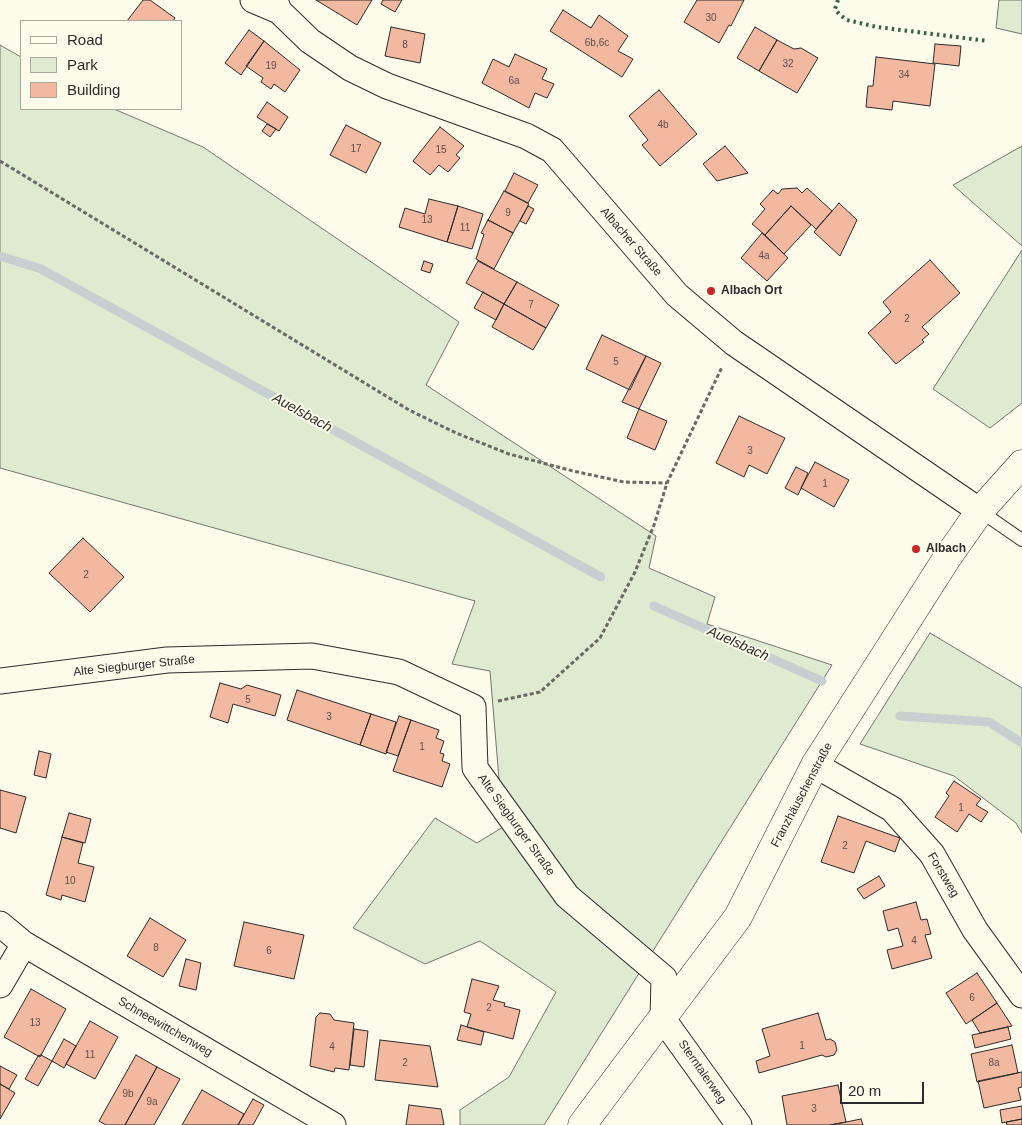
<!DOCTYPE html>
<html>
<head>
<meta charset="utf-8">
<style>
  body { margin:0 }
  #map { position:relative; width:1022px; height:1125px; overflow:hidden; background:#fdfbea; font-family:Arial,sans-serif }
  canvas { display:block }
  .legend { position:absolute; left:20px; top:20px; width:162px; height:90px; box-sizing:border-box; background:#fdfbea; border:1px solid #a9a89e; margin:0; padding:6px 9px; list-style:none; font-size:15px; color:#2b2b2b }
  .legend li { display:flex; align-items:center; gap:10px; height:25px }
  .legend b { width:25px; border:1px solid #a9a89e }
  .scale { position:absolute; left:840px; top:1082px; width:84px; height:22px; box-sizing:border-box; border:2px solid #2b2b2b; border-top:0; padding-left:6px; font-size:15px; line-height:18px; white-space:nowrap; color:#2b2b2b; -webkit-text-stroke:4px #fdfbea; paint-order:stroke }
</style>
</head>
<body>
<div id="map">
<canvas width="1022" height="1125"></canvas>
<ul class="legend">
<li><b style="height:6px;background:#fdfbea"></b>Road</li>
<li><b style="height:14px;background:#deebd1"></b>Park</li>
<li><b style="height:14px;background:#f2b8a0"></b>Building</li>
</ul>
<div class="scale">20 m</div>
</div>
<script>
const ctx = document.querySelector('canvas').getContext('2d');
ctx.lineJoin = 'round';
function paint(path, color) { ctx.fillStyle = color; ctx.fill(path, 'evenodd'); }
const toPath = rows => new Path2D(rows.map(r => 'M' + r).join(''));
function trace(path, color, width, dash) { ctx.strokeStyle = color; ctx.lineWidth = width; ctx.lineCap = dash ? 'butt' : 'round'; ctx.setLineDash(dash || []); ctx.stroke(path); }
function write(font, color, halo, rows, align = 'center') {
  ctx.font = font + ' Arial,sans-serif'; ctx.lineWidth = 4; ctx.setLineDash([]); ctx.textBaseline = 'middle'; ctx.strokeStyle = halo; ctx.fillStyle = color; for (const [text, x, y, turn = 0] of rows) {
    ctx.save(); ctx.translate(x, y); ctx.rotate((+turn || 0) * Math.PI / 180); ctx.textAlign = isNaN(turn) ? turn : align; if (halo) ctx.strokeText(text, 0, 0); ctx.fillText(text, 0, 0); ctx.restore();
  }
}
const green = toPath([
  [999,0,1022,0,1022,34,996,28,999,0],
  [0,45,21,57,21,109,114,109,203,147,459,322,426,385,656,536,649,568,715,597,707,624,832,665,544,1125,460,1125,460,1110,509,1077,556,992,480,941,425,964,353,928,435,818,477,843,503,827,490,671,452,664,475,601,0,468,0,45],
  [1022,146,1022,246,953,185,1022,146],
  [1022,250,1022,403,990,428,933,389,1022,250],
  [930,633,1022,688,1022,833,1016,823,954,776,860,744,930,633]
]);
paint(green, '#deebd1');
trace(green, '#74746e', 1);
trace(toPath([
  [0,256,41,269,601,577],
  [654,606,822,681],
  [900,716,989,722,1022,743]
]), '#c7d0d0', 9);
const building = toPath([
  [143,0,150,0,175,18,173,21,127,21,143,0],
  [316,0,372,0,357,25,316,0],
  [383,0,402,0,395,12,381,4,383,0],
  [697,0,744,0,731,26,729,25,719,43,684,22,697,0],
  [563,10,591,28,599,15,628,36,618,51,633,59,622,77,550,31,563,10],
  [391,27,425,34,420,63,385,56,391,27],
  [755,27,777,40,759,71,737,58,755,27],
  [249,30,264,41,241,75,225,63,249,30],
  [777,40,794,49,801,48,818,58,797,93,759,71,777,40],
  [264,41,300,70,285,92,274,84,271,89,261,82,263,78,246,66,264,41],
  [935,44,961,46,959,66,933,63,935,44],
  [515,54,547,69,542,79,554,84,547,98,535,93,529,108,482,83,493,59,509,67,515,54],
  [876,57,935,64,930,106,893,101,892,110,866,107,868,86,873,86,876,57],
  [659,90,697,134,660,166,642,145,648,140,629,116,659,90],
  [267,102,288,117,279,131,257,117,267,102],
  [267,124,276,129,270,137,262,131,267,124],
  [346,125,381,143,366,173,330,155,346,125],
  [440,127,464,146,456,155,460,158,448,172,439,165,430,175,413,161,440,127],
  [725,146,748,173,717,181,703,164,725,146],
  [514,173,538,185,528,203,505,191,514,173],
  [797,188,802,193,807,188,832,211,816,229,791,206,765,235,752,224,765,209,760,204,773,190,778,194,782,189,797,188],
  [504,191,529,204,513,233,488,220,504,191],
  [429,199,458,206,447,242,399,227,405,208,425,214,429,199],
  [839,203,857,220,840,256,814,232,839,203],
  [458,206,483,214,472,249,447,242,458,206],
  [528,206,534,209,526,224,520,221,528,206],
  [791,206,811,225,784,254,765,235,791,206],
  [488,220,513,233,494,269,476,259,484,234,481,233,488,220],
  [762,233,788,258,767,281,741,258,762,233],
  [930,260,960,293,922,327,929,334,922,340,924,342,896,364,868,333,891,312,883,302,930,260],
  [424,261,433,264,430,273,421,270,424,261],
  [478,261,517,282,504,304,466,283,478,261],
  [517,282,559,305,546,328,504,304,517,282],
  [483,292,504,304,496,320,474,308,483,292],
  [504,304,546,328,533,350,492,327,504,304],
  [602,335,646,356,630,390,586,369,602,335],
  [646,356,661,363,639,409,622,402,646,356],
  [639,409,667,421,655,450,627,438,639,409],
  [739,416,785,438,767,474,749,465,744,477,716,463,739,416],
  [815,462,849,480,834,507,801,488,815,462],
  [796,467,808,473,798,495,785,488,796,467],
  [83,538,124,577,90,612,49,573,83,538],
  [220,683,241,689,247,685,281,695,275,716,233,704,228,723,210,717,220,683],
  [297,690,371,714,360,745,287,720,297,690],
  [371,714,396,722,386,754,360,745,371,714],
  [399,716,411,720,398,756,386,752,399,716],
  [411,720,439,730,436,738,444,741,440,753,444,754,442,761,450,764,442,787,393,771,411,720],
  [39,751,51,754,46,778,34,775,39,751],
  [954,781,981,799,976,805,988,812,981,822,969,814,957,832,935,817,949,796,946,793,954,781],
  [0,790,26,797,16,833,0,828,0,790],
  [69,813,91,819,85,843,62,837,69,813],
  [838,816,900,838,895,852,866,841,854,873,821,862,838,816],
  [62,837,83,843,78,863,94,867,85,902,62,895,61,900,46,895,62,837],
  [879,876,885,886,864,899,857,889,879,876],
  [916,902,921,920,927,919,931,934,925,935,932,958,892,969,887,950,903,946,898,928,888,931,883,911,916,902],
  [150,918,186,940,163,977,127,956,150,918],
  [244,922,304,935,294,979,234,966,244,922],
  [186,959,201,963,196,990,179,986,186,959],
  [977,973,997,1003,966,1024,946,993,977,973],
  [472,979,499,986,493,1000,505,1003,504,1006,520,1010,513,1039,467,1027,471,1014,464,1012,472,979],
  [31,989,66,1009,40,1057,4,1037,31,989],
  [997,1003,1012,1026,980,1033,972,1020,997,1003],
  [320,1013,330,1014,334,1020,354,1023,349,1070,335,1068,334,1072,310,1066,316,1017,320,1013],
  [818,1013,826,1040,830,1039,835,1042,837,1050,834,1055,826,1057,822,1055,759,1073,756,1061,770,1056,762,1029,818,1013],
  [90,1021,118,1037,95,1079,66,1064,90,1021],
  [461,1025,484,1032,481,1045,457,1040,461,1025],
  [1008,1027,1011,1039,975,1048,972,1035,1008,1027],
  [354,1029,368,1031,364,1067,350,1065,354,1029],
  [64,1039,76,1046,64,1068,52,1061,64,1039],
  [380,1040,430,1046,438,1087,375,1080,380,1040],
  [1012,1045,1018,1073,977,1082,971,1054,1012,1045],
  [41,1055,52,1061,38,1086,25,1079,38,1056,41,1055],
  [136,1055,157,1067,125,1125,106,1125,99,1121,136,1055],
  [0,1066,17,1075,9,1089,0,1084,0,1066],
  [157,1067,180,1079,154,1125,125,1125,157,1067],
  [1022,1072,1022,1087,1018,1088,1021,1100,984,1108,978,1081,1022,1072],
  [0,1084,15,1093,0,1119,0,1084],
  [838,1085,846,1122,830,1125,787,1125,782,1096,838,1085],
  [202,1090,244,1114,238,1125,182,1125,202,1090],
  [253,1099,264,1105,253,1125,238,1125,253,1099],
  [409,1105,441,1109,444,1125,406,1125,409,1105],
  [1022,1106,1022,1119,1002,1123,1000,1110,1022,1106],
  [861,1119,863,1125,830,1125,846,1122,861,1119],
  [1022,1119,1022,1125,1007,1125,1006,1122,1022,1119]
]);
paint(building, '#f2b8a0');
trace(building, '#2b2b2b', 1);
const lane = toPath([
  [980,511,1022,540]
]);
const street = toPath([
  [253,0,279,11],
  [275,0,279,11,310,41,350,68,387,86,526,136,552,150,677,295,734,343,980,511],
  [0,681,167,660,312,656,399,672,473,707,475,768,567,896,664,978,663,1019,739,1125],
  [815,765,892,809,932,854,975,930,1022,995],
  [0,924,24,944,333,1125],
  [0,985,24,944]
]);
const secondary = toPath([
  [582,1125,738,917,815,765,947,558,980,511,1022,464]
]);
trace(lane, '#2b2b2b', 14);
trace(street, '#2b2b2b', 27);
trace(secondary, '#2b2b2b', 29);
trace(toPath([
  [0,161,409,410,456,433,509,454,573,471,624,482,667,483],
  [498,701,540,692,600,638,635,572,654,525,667,483,722,367]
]), '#6a6964', 3, [4, 2.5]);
trace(lane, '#fdfbea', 12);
trace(street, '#fdfbea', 25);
trace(secondary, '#fdfbea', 28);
trace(toPath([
  [838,0,835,9,840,15,847,20,877,27,988,41]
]), '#34623c', 4, [2.5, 4]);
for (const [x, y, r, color] of [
  [711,291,5,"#c62828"],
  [916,549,5,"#c62828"]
]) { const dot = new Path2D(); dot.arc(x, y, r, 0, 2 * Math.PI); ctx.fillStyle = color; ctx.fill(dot); trace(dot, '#fdfbea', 2); }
write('10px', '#5d4e48', null, [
  ["30",711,18],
  ["6b,6c",597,43],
  ["8",405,45],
  ["32",788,64],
  ["19",271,66],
  ["34",904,75],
  ["6a",514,81],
  ["4b",663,125],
  ["17",356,149],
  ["15",441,150],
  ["9",508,213],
  ["13",427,220],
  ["11",465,228],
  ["4a",764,256],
  ["7",531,305],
  ["2",907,319],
  ["5",616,362],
  ["3",750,451],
  ["1",825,484],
  ["2",86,575],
  ["5",248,700],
  ["3",329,717],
  ["1",422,747],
  ["1",961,808],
  ["2",845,846],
  ["10",70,881],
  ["4",914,941],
  ["8",156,948],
  ["6",269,951],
  ["6",972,998],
  ["2",489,1008],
  ["13",35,1023],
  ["1",802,1046],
  ["4",332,1047],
  ["11",90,1055],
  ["2",405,1063],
  ["8a",994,1063],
  ["9b",128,1094],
  ["9a",152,1102],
  ["3",814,1109]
]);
write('12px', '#2b2b2b', '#fdfbea', [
  ["Albacher Straße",631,242,49],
  ["Alte Siegburger Straße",134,666,-6],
  ["Franzhäuschenstraße",802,795,-62],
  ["Alte Siegburger Straße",516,825,54],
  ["Forstweg",943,875,59],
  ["Schneewittchenweg",165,1027,30],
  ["Sterntalerweg",702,1072,55]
]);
write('bold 12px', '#2b2b2b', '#fdfbea', [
  ["Albach Ort",721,291],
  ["Albach",926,549]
], 'left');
write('italic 14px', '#2b2b2b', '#fdfbea', [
  ["Auelsbach",302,413,29],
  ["Auelsbach",738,644,24]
]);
</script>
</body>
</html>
